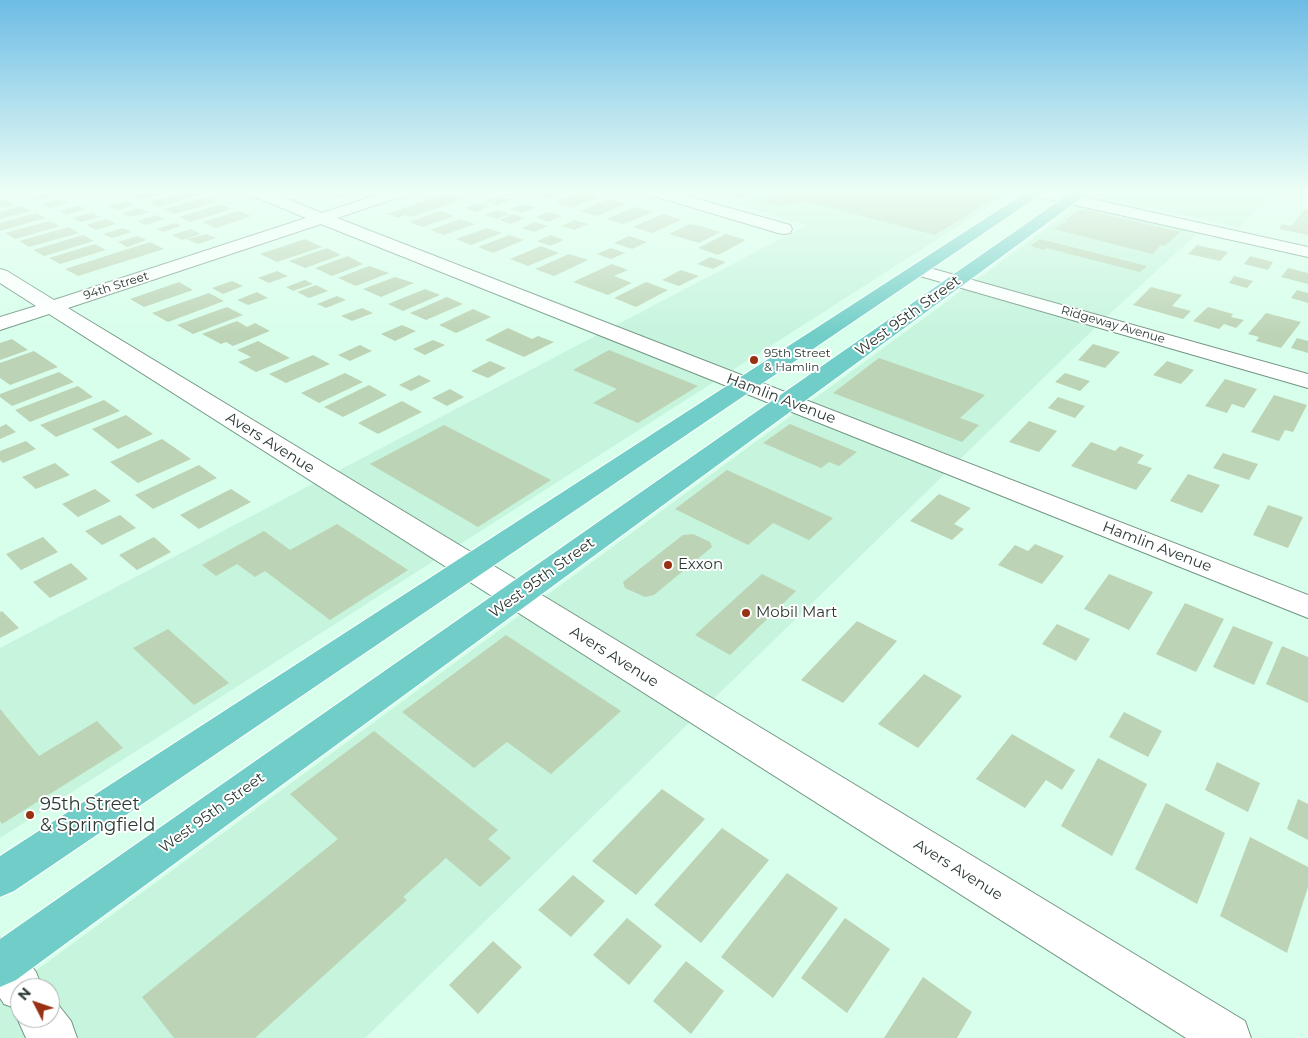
<!DOCTYPE html>
<html>
<head>
<meta charset="utf-8">
<style>
  body { margin:0 }
  #map { position:relative; width:1308px; height:1038px; overflow:hidden; background:#d8ffeb; font-family:Montserrat,sans-serif }
  canvas { display:block }
  .north { position:absolute; left:10px; top:978px; width:50px; height:50px; box-sizing:border-box; background:#fff; border:1px solid #aab0ad; border-radius:50%; rotate:311deg; font-size:14px; font-weight:700; line-height:20px; text-align:center; color:#2b3a32 }
  .north::after { content:''; display:block; margin:auto; width:18px; height:22px; background:#983012; clip-path:polygon(50% 0,100% 100%,50% 72%,0 100%) }
</style>
</head>
<body>
<div id="map">
<canvas width="1308" height="1038"></canvas>
<div class="north">N</div>
</div>
<script>
const ctx = document.querySelector('canvas').getContext('2d');
ctx.lineJoin = 'round';
function paint(path, color) { ctx.fillStyle = color; ctx.fill(path, 'evenodd'); }
const toPath = rows => new Path2D(rows.map(r => 'M' + r).join(''));
function trace(path, color, width, dash) { ctx.strokeStyle = color; ctx.lineWidth = width; ctx.lineCap = dash ? 'butt' : 'round'; ctx.setLineDash(dash || []); ctx.stroke(path); }
function write(font, color, halo, rows, align = 'center') {
  ctx.font = font + ' Montserrat,sans-serif'; ctx.lineWidth = 4; ctx.setLineDash([]); ctx.textBaseline = 'middle'; ctx.strokeStyle = halo; ctx.fillStyle = color; for (const [text, x, y, turn = 0] of rows) {
    ctx.save(); ctx.translate(x, y); ctx.rotate((+turn || 0) * Math.PI / 180); ctx.textAlign = isNaN(turn) ? turn : align; if (halo) ctx.strokeText(text, 0, 0); ctx.fillText(text, 0, 0); ctx.restore();
  }
}
paint(toPath([
  [768,191,1013,191,0,838,0,648,807,225,737,205],
  [1110,191,1274,191,1240,228,1101,197],
  [1078,205,1199,232,1101,322,365,1038,0,1038,0,997],
  [20,988,50,988,50,1018,20,1018]
]), '#c6f4dd');
paint(toPath([
  [148,191,173,191,173,192,142,200,132,195],
  [188,191,199,195,158,207,148,202],
  [328,191,355,191,358,192,340,198,325,192],
  [542,191,570,191,549,199,533,194],
  [584,191,600,196,571,208,555,202],
  [730,191,760,191,743,199,724,193],
  [781,191,1001,191,1004,192,935,235,804,201,795,205,789,204,782,207,760,201],
  [49,192,56,195,38,200,30,197],
  [447,193,464,199,411,217,405,215,398,218,387,214],
  [499,196,511,200,497,205,485,201],
  [205,197,216,202,175,214,164,209],
  [61,199,69,203,50,208,42,204],
  [609,199,626,204,597,216,580,211],
  [5,200,14,205,0,208,0,201],
  [126,201,135,205,117,210,108,206],
  [478,203,490,206,476,212,465,208],
  [221,204,232,209,190,222,179,217],
  [524,204,536,208,522,213,510,209],
  [22,206,31,211,0,219,0,212],
  [79,206,85,209,67,215,60,211],
  [635,207,653,212,624,224,606,219],
  [140,208,149,212,130,217,121,213],
  [1305,209,1308,209,1308,235,1279,229,1282,224,1291,226],
  [498,210,510,214,496,219,484,215],
  [1079,210,1086,210,1180,232,1165,246,1161,245,1152,254,1054,229,1063,223,1067,223,1066,220],
  [238,211,252,216,216,228,202,222],
  [440,211,454,216,423,227,409,222],
  [549,212,562,216,548,222,536,217],
  [36,213,45,218,0,231,0,223],
  [92,213,100,217,81,222,72,218],
  [513,214,525,218,511,224,499,220],
  [663,214,681,220,652,233,633,227],
  [156,215,165,219,146,225,137,221],
  [106,219,116,224,96,230,86,225],
  [461,219,475,224,444,235,430,230],
  [574,220,588,224,574,230,561,226],
  [50,221,60,226,15,239,5,233],
  [535,222,548,226,534,232,521,228],
  [175,223,181,226,163,232,156,229],
  [690,224,704,227,720,232,699,243,669,234],
  [69,227,79,233,29,247,19,241],
  [123,228,132,232,112,238,103,234],
  [487,228,502,233,471,245,456,239],
  [191,229,201,234,182,240,172,235],
  [206,234,216,238,198,244,187,239],
  [726,234,746,240,718,255,698,248],
  [83,235,94,241,44,256,33,250],
  [509,235,524,240,493,253,478,247],
  [551,235,564,240,550,246,537,241],
  [137,236,147,240,127,247,118,242],
  [629,236,647,242,632,249,614,243],
  [305,239,322,247,277,262,260,254],
  [1040,239,1147,266,1140,272,1046,248,1044,250,1030,246],
  [150,242,164,249,78,276,65,269],
  [95,244,106,250,60,264,49,258],
  [1197,245,1228,252,1220,261,1188,254],
  [541,246,559,253,528,266,510,259],
  [327,248,341,255,305,268,289,261],
  [611,248,625,253,611,259,597,254],
  [569,254,588,260,554,276,535,269],
  [348,256,363,264,332,276,315,268],
  [1250,256,1273,262,1268,270,1244,264],
  [710,257,726,262,713,269,697,264],
  [612,264,628,270,614,276,632,283,608,295,573,282],
  [369,266,389,273,356,286,338,278],
  [1288,268,1308,273,1308,284,1281,277],
  [681,270,699,276,679,286,662,280],
  [277,271,288,276,269,283,258,278],
  [1234,276,1253,281,1247,288,1229,283],
  [395,277,414,283,381,297,363,289],
  [305,280,313,284,293,291,286,287],
  [232,281,243,286,223,294,212,288],
  [179,282,193,290,144,307,130,299],
  [646,282,668,290,636,307,614,298],
  [316,285,328,291,309,298,297,292],
  [1151,287,1182,295,1172,306,1191,311,1183,319,1133,305],
  [425,289,440,295,403,311,388,304],
  [1297,290,1308,293,1308,303,1291,298],
  [257,292,268,298,248,305,237,300],
  [209,293,224,301,168,322,152,313],
  [337,296,346,300,326,308,317,304],
  [447,297,463,304,426,320,410,313],
  [227,307,243,315,193,334,177,325],
  [1208,307,1233,314,1231,317,1244,320,1236,328,1224,324,1219,329,1193,321],
  [362,308,373,313,352,321,341,316],
  [473,309,491,317,456,333,439,325],
  [1266,313,1301,322,1281,348,1256,341,1259,337,1248,334],
  [237,321,247,327,255,323,270,331,233,346,226,342,221,344,202,334],
  [402,325,416,331,395,341,381,334],
  [508,328,532,339,538,336,554,342,524,357,485,340],
  [1297,338,1308,341,1308,353,1291,348],
  [12,339,28,350,0,360,0,343],
  [433,340,445,345,425,355,413,349],
  [258,341,290,358,256,372,238,362,251,357,237,350],
  [1093,344,1120,352,1105,368,1078,360],
  [360,345,372,351,350,361,338,355],
  [609,350,698,386,638,423,593,403,617,389,573,370],
  [34,351,58,367,10,385,0,378,0,363],
  [313,355,330,364,286,383,269,374],
  [879,358,985,395,960,418,979,425,962,442,833,393],
  [490,361,506,368,488,378,471,371],
  [1167,361,1194,370,1181,384,1153,375],
  [59,372,74,382,12,406,0,397,0,394],
  [345,373,363,382,319,403,301,393],
  [1065,373,1090,381,1080,391,1055,382],
  [419,375,431,381,411,391,399,385],
  [1225,379,1257,389,1244,408,1232,404,1227,413,1205,406],
  [369,385,387,395,343,417,324,407],
  [78,386,93,397,30,422,15,410],
  [450,389,464,397,447,406,432,398],
  [1274,395,1307,405,1293,432,1285,430,1279,441,1251,432],
  [1058,397,1085,406,1075,418,1048,408],
  [104,400,120,411,56,437,40,425],
  [402,401,422,412,378,434,358,423],
  [126,415,153,434,118,449,92,429],
  [1029,421,1057,431,1039,452,1009,442],
  [6,424,16,432,0,439,0,427],
  [790,424,857,452,839,466,829,462,821,468,763,443],
  [444,425,551,480,478,527,370,464],
  [162,439,191,459,138,483,110,462],
  [26,441,36,449,3,463,0,460,0,451],
  [1091,442,1115,451,1120,446,1144,455,1137,463,1152,468,1136,490,1071,466],
  [1223,453,1258,464,1249,480,1213,468],
  [55,463,70,475,36,489,22,477],
  [199,465,217,478,153,509,135,495],
  [727,470,833,518,809,540,773,523,748,545,675,509],
  [1188,474,1220,485,1202,513,1170,501],
  [95,489,111,501,78,517,62,504],
  [231,489,251,502,199,529,180,515],
  [939,494,971,508,954,524,964,529,952,540,910,521],
  [1268,505,1303,517,1288,548,1253,535],
  [120,515,136,528,102,545,85,531],
  [337,524,408,570,330,620,265,571,255,577,237,564,216,576,202,565,264,531,290,550],
  [693,534,710,542,712,547,654,595,645,597,625,588,623,582,683,535],
  [43,537,58,552,21,570,6,554],
  [154,537,171,552,137,570,119,555],
  [1035,544,1064,556,1042,584,998,565,1015,545,1028,551],
  [71,563,88,579,50,598,33,582],
  [762,574,796,591,730,655,695,635],
  [1109,574,1153,592,1129,630,1084,609],
  [1185,603,1224,619,1196,672,1156,654],
  [2,611,19,628,0,638,0,612],
  [857,621,897,641,843,703,801,680],
  [1057,624,1090,639,1076,661,1042,644],
  [1233,626,1273,642,1254,685,1213,667],
  [168,629,229,683,194,705,133,648],
  [506,635,621,711,551,774,507,742,474,768,402,712],
  [1282,646,1308,657,1308,703,1266,684],
  [924,674,962,696,918,748,878,724],
  [0,709,39,756,97,721,123,748,2,824,0,821],
  [1124,712,1162,731,1148,757,1109,737],
  [374,731,498,830,488,839,511,858,480,887,446,858,403,897,407,900,255,1038,174,1038,142,997,338,839,290,794],
  [1012,734,1075,770,1062,790,1046,780,1025,808,976,779],
  [1098,758,1147,784,1112,856,1061,826],
  [1217,762,1260,783,1248,812,1205,790],
  [662,789,705,819,636,895,592,861],
  [1298,799,1308,804,1308,840,1287,829],
  [1166,803,1225,833,1197,904,1135,869],
  [722,828,769,860,701,943,654,905],
  [1250,837,1308,867,1308,887,1287,953,1220,916],
  [787,873,838,908,773,998,721,957],
  [573,875,605,901,571,937,538,910],
  [627,918,662,946,629,985,593,955],
  [845,918,890,949,847,1013,801,978],
  [493,941,522,967,478,1014,449,985],
  [686,961,724,991,691,1034,653,1001],
  [923,977,972,1012,957,1038,884,1038]
]), '#bdd3b5');
const minor = toPath([
  [245,191,267,191,322,213,389,191,412,191,409,194,337,218,1308,595,1308,618,321,224,68,308,1245,1021,1251,1038,1186,1038,49,314,0,330,0,317,36,306,0,283,0,269,7,271,54,300,306,218,248,194,245,191],
  [644,191,669,191,790,225,792,229,790,233,784,234,778,233,647,194,644,191],
  [1027,191,1056,191,1308,247,1308,257,1035,196,1030,194,1027,191],
  [919,265,1308,374,1308,388,913,274,910,270,913,266,919,265],
  [0,938,15,944,36,972,42,988,20,988,20,1010,4,1004,0,998,0,938],
  [50,999,56,1002,71,1021,77,1038,26,1038,17,1018,20,1011,20,1018,50,1018,50,999]
]);
const primary = toPath([
  [1028,191,1046,191,14,891,0,897,0,856,1028,191],
  [1073,191,1091,191,16,980,0,987,0,939,1073,191]
]);
trace(minor, '#729583', 2);
trace(primary, '#fff', 2);
paint(minor, '#fff');
paint(primary, '#70cdc7');
const sky = ctx.createLinearGradient(0, 0, 0, 336);
sky.addColorStop(0, '#6dbce5');
sky.addColorStop(0.57, '#edfff6');
sky.addColorStop(1, '#edfff600');
ctx.fillStyle = sky;
ctx.fillRect(0, 0, 1308, 336);
for (const [x, y, r, color] of [
  [754,360,5,"#983012"],
  [668,565,5,"#983012"],
  [746,613,5,"#983012"],
  [30,815,5,"#983012"]
]) { const dot = new Path2D(); dot.arc(x, y, r, 0, 2 * Math.PI); ctx.fillStyle = color; ctx.fill(dot); trace(dot, '#fff', 2); }
write('12px', '#2b3a32', '#fff', [
  ["94th Street",116,286,-18],
  ["Ridgeway Avenue",1113,325,16]
]);
write('12px', '#2b3a32', '#fff', [
  ["95th Street",764,353],
  ["& Hamlin",764,367]
], 'left');
write('15px', '#2b3a32', '#fff', [
  ["West 95th Street",908,316,-36],
  ["Hamlin Avenue",781,399,21],
  ["Avers Avenue",270,443,32],
  ["Hamlin Avenue",1157,547,21],
  ["West 95th Street",542,578,-36],
  ["Avers Avenue",614,657,32],
  ["West 95th Street",212,813,-36],
  ["Avers Avenue",958,870,32]
]);
write('15px', '#2b3a32', '#fff', [
  ["Exxon",678,565],
  ["Mobil Mart",756,613]
], 'left');
write('18px', '#2b3a32', '#fff', [
  ["95th Street",40,805],
  ["& Springfield",40,826]
], 'left');
</script>
</body>
</html>
